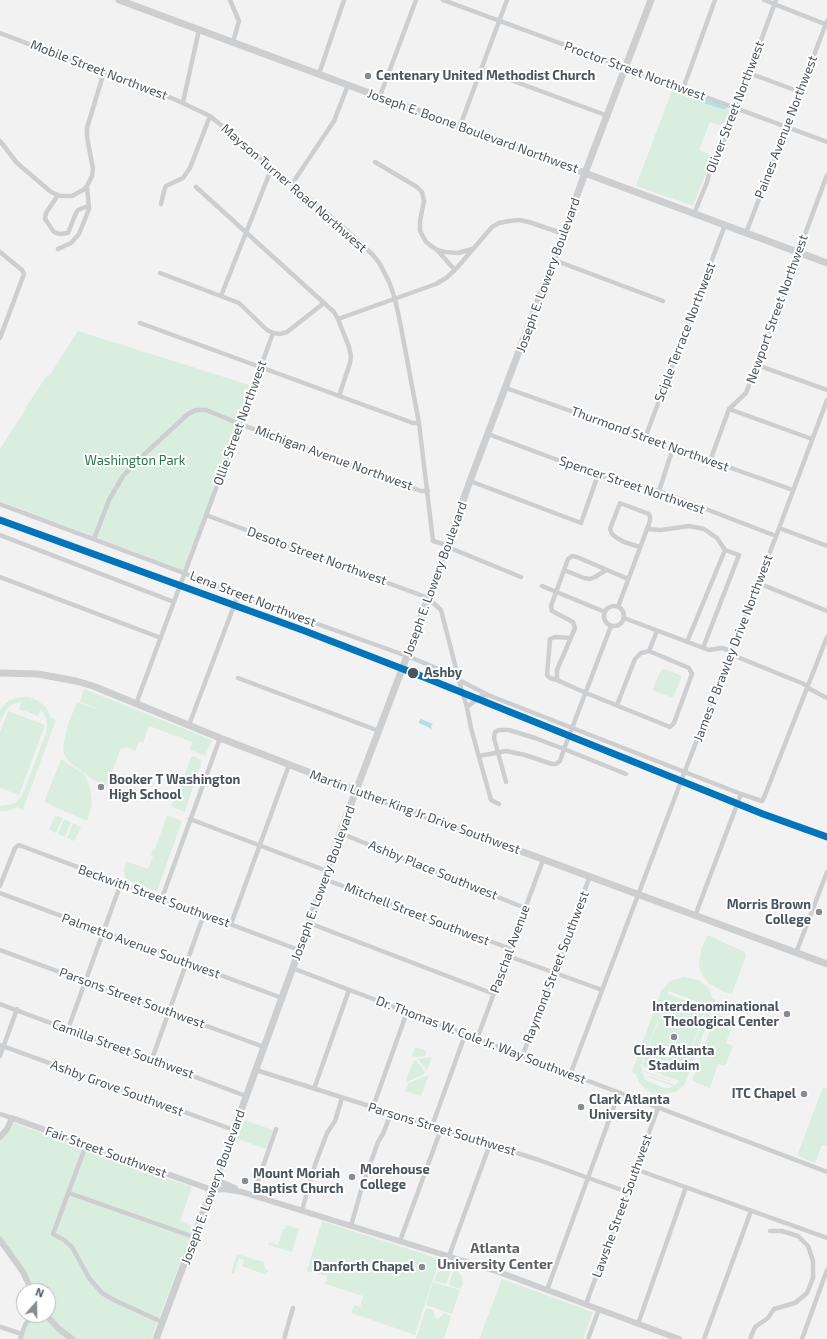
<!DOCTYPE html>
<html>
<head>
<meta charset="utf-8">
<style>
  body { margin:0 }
  #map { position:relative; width:827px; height:1339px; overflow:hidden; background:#f3f2f2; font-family:"Exo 2",sans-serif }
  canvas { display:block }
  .north { position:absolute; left:16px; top:1283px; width:40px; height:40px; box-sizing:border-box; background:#fff; border:1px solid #b7bbbe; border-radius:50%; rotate:20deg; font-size:11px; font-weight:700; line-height:16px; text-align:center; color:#4b555d }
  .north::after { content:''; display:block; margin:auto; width:14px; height:18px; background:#868c91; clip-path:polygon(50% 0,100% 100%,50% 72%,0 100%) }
</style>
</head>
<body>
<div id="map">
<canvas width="827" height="1339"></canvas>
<div class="north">N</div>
</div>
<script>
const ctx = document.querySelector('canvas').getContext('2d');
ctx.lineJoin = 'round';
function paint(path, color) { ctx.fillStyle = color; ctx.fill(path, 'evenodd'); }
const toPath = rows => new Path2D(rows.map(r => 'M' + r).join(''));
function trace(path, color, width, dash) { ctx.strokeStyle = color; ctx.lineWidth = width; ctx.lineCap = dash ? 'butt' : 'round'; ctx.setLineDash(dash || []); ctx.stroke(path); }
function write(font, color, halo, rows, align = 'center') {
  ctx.font = font + ' "Exo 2",sans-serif'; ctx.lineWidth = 4; ctx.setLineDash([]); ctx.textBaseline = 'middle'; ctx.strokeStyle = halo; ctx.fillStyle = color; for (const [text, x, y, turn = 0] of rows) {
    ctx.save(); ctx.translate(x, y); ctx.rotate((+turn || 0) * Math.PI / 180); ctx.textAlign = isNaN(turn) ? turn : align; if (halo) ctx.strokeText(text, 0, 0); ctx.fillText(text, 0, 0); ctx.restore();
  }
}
paint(toPath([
  [673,88,731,110,725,127,710,122,699,150,713,156,693,206,636,186],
  [78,331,253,386,186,572,0,501,0,449,22,415,24,412,23,412,47,375,49,376],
  [665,669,682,676,673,698,652,690,661,670],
  [84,689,212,740,205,756,190,750,192,742,149,726,143,743,139,742,135,751,125,747,124,749,121,748,107,786,93,780,69,762,64,754,63,747,68,724,77,702,106,712,80,702],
  [19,697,29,697,38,701,46,707,51,718,56,720,23,809,18,808,19,806,8,811,0,811,0,806,8,805,15,803,20,798,24,791,46,733,47,726,46,719,41,709,38,716,19,709,21,702,11,705,6,710,0,722,0,711,2,706,10,700],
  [8,711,45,725,19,795,0,788,0,732],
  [193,756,202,760,185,812,171,806,178,793,191,757],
  [61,759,84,774,90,786,92,804,87,821,44,802],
  [55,815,63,818,56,833,49,830],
  [167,815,182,821,157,891,126,880,124,869,126,861,148,869,153,856,151,855,153,848,155,849],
  [64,819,71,822,65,837,58,834],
  [73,823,81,827,74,841,67,838],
  [708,935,745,952,746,956,732,994,724,992,708,983,702,975,699,966,700,958,701,949],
  [684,977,699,980,710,990,712,998,716,1000,685,1084,676,1092,661,1095,652,1093,644,1088,639,1082,636,1074,632,1072,661,991,670,981],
  [669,991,708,1006,680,1080,649,1069,649,1070,679,1081,675,1085,649,1076,648,1077,673,1086,669,1088,665,1088,645,1080,642,1071,671,1082,671,1081,642,1070,641,1065],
  [668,994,706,1008,680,1080,642,1066],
  [716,1014,734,1020,726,1043,733,1046,725,1066,718,1064,710,1088,692,1081],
  [415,1047,427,1051,425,1056,416,1057,412,1056],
  [432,1057,427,1071,418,1059],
  [414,1060,417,1061,425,1072,424,1074,407,1082,406,1080],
  [429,1075,421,1096,405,1091,408,1083],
  [823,1087,827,1088,827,1146,822,1145,815,1163,797,1156],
  [244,1120,273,1130,266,1149,237,1139],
  [14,1123,192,1187,180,1221,194,1227,151,1339,22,1339,32,1315,48,1315,48,1291,30,1291,15,1264,0,1244,0,1139],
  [322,1221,440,1259,415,1335,351,1313,354,1305,360,1307,363,1296,325,1284,327,1276,307,1271],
  [286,1225,299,1229,292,1252,268,1245,269,1242,278,1245,283,1229,285,1229],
  [237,1254,264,1262,264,1265,265,1267,265,1269,268,1270,266,1275,242,1266,244,1260,239,1258,234,1274,231,1273],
  [446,1269,451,1269,447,1283,445,1284,434,1281,437,1273],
  [454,1269,459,1273,462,1277,463,1284,461,1289,449,1286,449,1284],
  [502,1279,593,1312,583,1339,479,1339],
  [433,1282,460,1290,452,1314,426,1305],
  [426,1308,433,1310,435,1318,438,1319,444,1313,451,1316,451,1317,444,1339,416,1339]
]), '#daeee0');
paint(toPath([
  [683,91,727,107,726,109,723,109,700,102,684,94],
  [421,719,433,724,431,726,432,729,419,723,419,721]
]), '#b3dfe8');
trace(toPath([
  [230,0,239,21,233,42],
  [443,0,827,142],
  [764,0,827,25],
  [0,33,174,99,210,116,342,226,373,255,380,264,390,284,395,299,400,322,419,423,433,541,443,544,450,548,521,577],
  [481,69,608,116],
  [749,73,800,92],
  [319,74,344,0],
  [683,89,715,0],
  [380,96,416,0],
  [183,102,199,30],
  [460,126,507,0],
  [0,141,17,163,51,192,60,196,72,196,83,190,87,186],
  [375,162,417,187,422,192,424,201,420,221,420,231,426,242,437,250,445,252,458,253,472,249],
  [292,184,334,121,348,85],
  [196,187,334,312,338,319,349,347,351,356,350,363,339,396],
  [58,195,46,213,45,219,54,232,59,234,68,233,76,213,78,210,88,206],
  [161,204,164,191,166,186,183,178,190,168,210,116],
  [694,214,707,182,712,163,725,138,776,0],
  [746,233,827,21],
  [58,249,71,243,79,234,89,209,87,186,92,176,93,169,87,137,87,128,104,72],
  [437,250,455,270],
  [0,252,22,270,24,274,0,338],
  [554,260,663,301],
  [160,273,239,303,267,330,273,333,280,334,287,332,324,303],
  [221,296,272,167],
  [338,319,436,284,446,278,455,270,492,227,499,223,509,221,519,220,529,222,564,234],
  [140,323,413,423,419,423],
  [757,365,827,390],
  [506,388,793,490],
  [729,409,812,439],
  [488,434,598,475,659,491,776,536],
  [645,438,725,225],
  [710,461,729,409,746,393,827,175],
  [470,481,581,523,598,475],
  [659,491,673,448],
  [0,504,181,572,259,603,407,656,434,667,488,695,741,794,762,801,765,795,827,637],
  [206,515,423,596,428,598,441,610,461,688,467,707,471,728,491,800,499,804],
  [779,528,827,546],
  [647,529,661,530,689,526,704,529,717,538,725,550],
  [0,535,174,602],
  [94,539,109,500,123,476,137,461,188,414,196,410,206,410,240,424,421,491,428,491],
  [564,570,584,578,590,579,595,577,606,570],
  [0,577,161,638],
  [628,579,577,557,572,556,568,559,551,606,552,611,573,622,575,628,557,670,557,680,586,693,670,727,674,723,692,674,689,668,649,651],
  [758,583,827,611],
  [542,586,605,612],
  '604 616a10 10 0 1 1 20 0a10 10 0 1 1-20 0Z',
  [618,607,650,521,650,517,649,514,620,503,610,529,612,534,617,538,624,542,640,547],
  [624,618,709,650,722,648,731,651],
  [687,642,725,550],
  [703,648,739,555,725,550],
  [730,654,804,684,810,689,827,698],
  [238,678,379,731],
  [557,680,550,678,547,675,550,639,555,637,571,638],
  [136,704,240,424,273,333],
  [617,705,635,659,641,653,649,651,657,631],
  [467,707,481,696,488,695],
  [189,725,238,595],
  [479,756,506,751,525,755,552,764,556,764,560,761,564,749,626,774],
  [506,782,494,738,495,732,499,730,509,730,535,738,564,749,611,626],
  [190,819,327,871],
  [340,833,525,908],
  [324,879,511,949],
  [0,886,15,848,19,845,299,950],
  [0,893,282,998],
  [162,898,220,738],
  [695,916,741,794],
  [309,923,494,994],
  [231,924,289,765],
  [0,950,264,1047],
  [796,953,827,872],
  [508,956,602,990],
  [292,968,827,1172],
  [0,1004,246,1096],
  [68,1029,121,883],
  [477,1039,543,860],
  [0,1045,234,1130],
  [0,1056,17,1009],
  [522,1057,590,876],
  [152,1059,204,914],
  [256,1070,539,1160,627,1192],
  [570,1075,683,776,775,539,827,400],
  [314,1089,349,990],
  [373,1107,407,1012],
  [0,1114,12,1118],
  [432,1126,465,1035],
  [86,1145,53,1234,64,1240,72,1247,89,1278,102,1293,114,1300,162,1322],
  [635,1169,827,1238],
  [69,1193,194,1237],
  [253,1195,276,1129],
  [302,1210,315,1165,327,1133,335,1121,342,1098],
  [351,1226,362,1187,378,1142,383,1134,391,1113],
  [400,1241,441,1129],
  [449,1256,490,1144],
  [547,1290,619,1093],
  [586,1304,658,1108],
  [638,1324,686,1187],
  [0,1327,22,1334],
  [20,1339,25,1325,32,1315],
  [284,1339,293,1308],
  [588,1339,599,1309],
  [704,1339,751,1211],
  [750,1339,755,1327,768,1318,774,1309,795,1303,807,1293,813,1278,813,1261,808,1246,798,1236,782,1231,770,1231],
  [802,1339,827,1270]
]), '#ccced0', 4.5);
trace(toPath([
  [0,1137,7,1129,12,1118,212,1190,224,1189,242,1192,499,1272,679,1339],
  [216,1180,235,1188],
  [0,1240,23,1272,32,1291],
  [46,1315,59,1329,72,1339]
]), '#ccced0', 6);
trace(toPath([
  [119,0,827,263],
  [0,673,38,674,76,681,93,686,220,738,363,793,827,964],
  [156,1339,234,1130,309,923,340,833,407,656,470,481,562,237,585,173,651,0]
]), '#cdced0', 7);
trace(toPath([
  [0,520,305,631,421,676,763,814,827,837]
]), '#0274ba', 7);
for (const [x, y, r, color] of [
  [368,76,4,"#868c91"],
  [413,673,6,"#4b555d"],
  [101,787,4,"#868c91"],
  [819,912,4,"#868c91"],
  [787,1014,4,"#868c91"],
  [674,1037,4,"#868c91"],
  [804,1094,4,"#868c91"],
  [581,1107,4,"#868c91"],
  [352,1177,4,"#868c91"],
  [245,1181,4,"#868c91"],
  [422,1267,4,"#868c91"]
]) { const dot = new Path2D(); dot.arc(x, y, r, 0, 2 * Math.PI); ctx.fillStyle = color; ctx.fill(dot); trace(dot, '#fff', 1.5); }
write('13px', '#4b555d', '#fff', [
  ["Mobile Street Northwest",99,70,21],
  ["Proctor Street Northwest",635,71,20],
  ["Oliver Street Northwest",735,107,-69],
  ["Paines Avenue Northwest",786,127,-69],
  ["Joseph E. Boone Boulevard Northwest",473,131,20],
  ["Mayson Turner Road Northwest",294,188,41],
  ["Joseph E. Lowery Boulevard",548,275,-70],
  ["Newport Street Northwest",777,309,-70],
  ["Sciple Terrace Northwest",685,332,-69],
  ["Ollie Street Northwest",240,423,-70],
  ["Thurmond Street Northwest",650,439,20],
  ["Michigan Avenue Northwest",334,458,20],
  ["Spencer Street Northwest",632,485,19],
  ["Desoto Street Northwest",317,556,20],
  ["Joseph E. Lowery Boulevard",435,579,-70],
  ["Lena Street Northwest",253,599,21],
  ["James P Brawley Drive Northwest",733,648,-69],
  ["Martin Luther King Jr Drive Southwest",415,812,20],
  ["Ashby Place Southwest",433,870,22],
  ["Joseph E. Lowery Boulevard",323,883,-70],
  ["Beckwith Street Southwest",154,896,20],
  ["Mitchell Street Southwest",417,914,21],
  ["Palmetto Avenue Southwest",141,946,20],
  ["Paschal Avenue",510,949,-70],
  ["Raymond Street Southwest",556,967,-69],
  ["Parsons Street Southwest",132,998,20],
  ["Dr. Thomas W. Cole Jr. Way Southwest",481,1040,21],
  ["Camilla Street Southwest",123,1049,20],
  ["Ashby Grove Southwest",117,1088,20],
  ["Parsons Street Southwest",442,1129,17],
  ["Fair Street Southwest",106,1152,20],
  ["Joseph E. Lowery Boulevard",213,1187,-70],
  ["Lawshe Street Southwest",622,1206,-70]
]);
write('bold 13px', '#4b555d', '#fff', [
  ["Centenary United Methodist Church",376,76],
  ["Booker T Washington",109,780],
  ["High School",109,795],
  ["Morris Brown",811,905,"right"],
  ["College",811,920,"right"],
  ["Interdenominational",779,1007,"right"],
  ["Theological Center",779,1022,"right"],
  ["Clark Atlanta",674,1051,"center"],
  ["Staduim",674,1066,"center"],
  ["ITC Chapel",796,1094,"right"],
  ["Clark Atlanta",589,1100],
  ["University",589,1115],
  ["Morehouse",360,1170],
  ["College",360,1185],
  ["Mount Moriah",253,1174],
  ["Baptist Church",253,1189],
  ["Danforth Chapel",414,1267,"right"]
], 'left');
write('13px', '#227848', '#fff', [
  ["Washington Park",135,461]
]);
write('bold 13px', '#4b555d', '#fff', [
  ["Ashby",424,673]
], 'left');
write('bold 14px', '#5f6265', '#fff', [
  ["Atlanta",495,1248],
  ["University Center",495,1264]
]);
</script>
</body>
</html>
